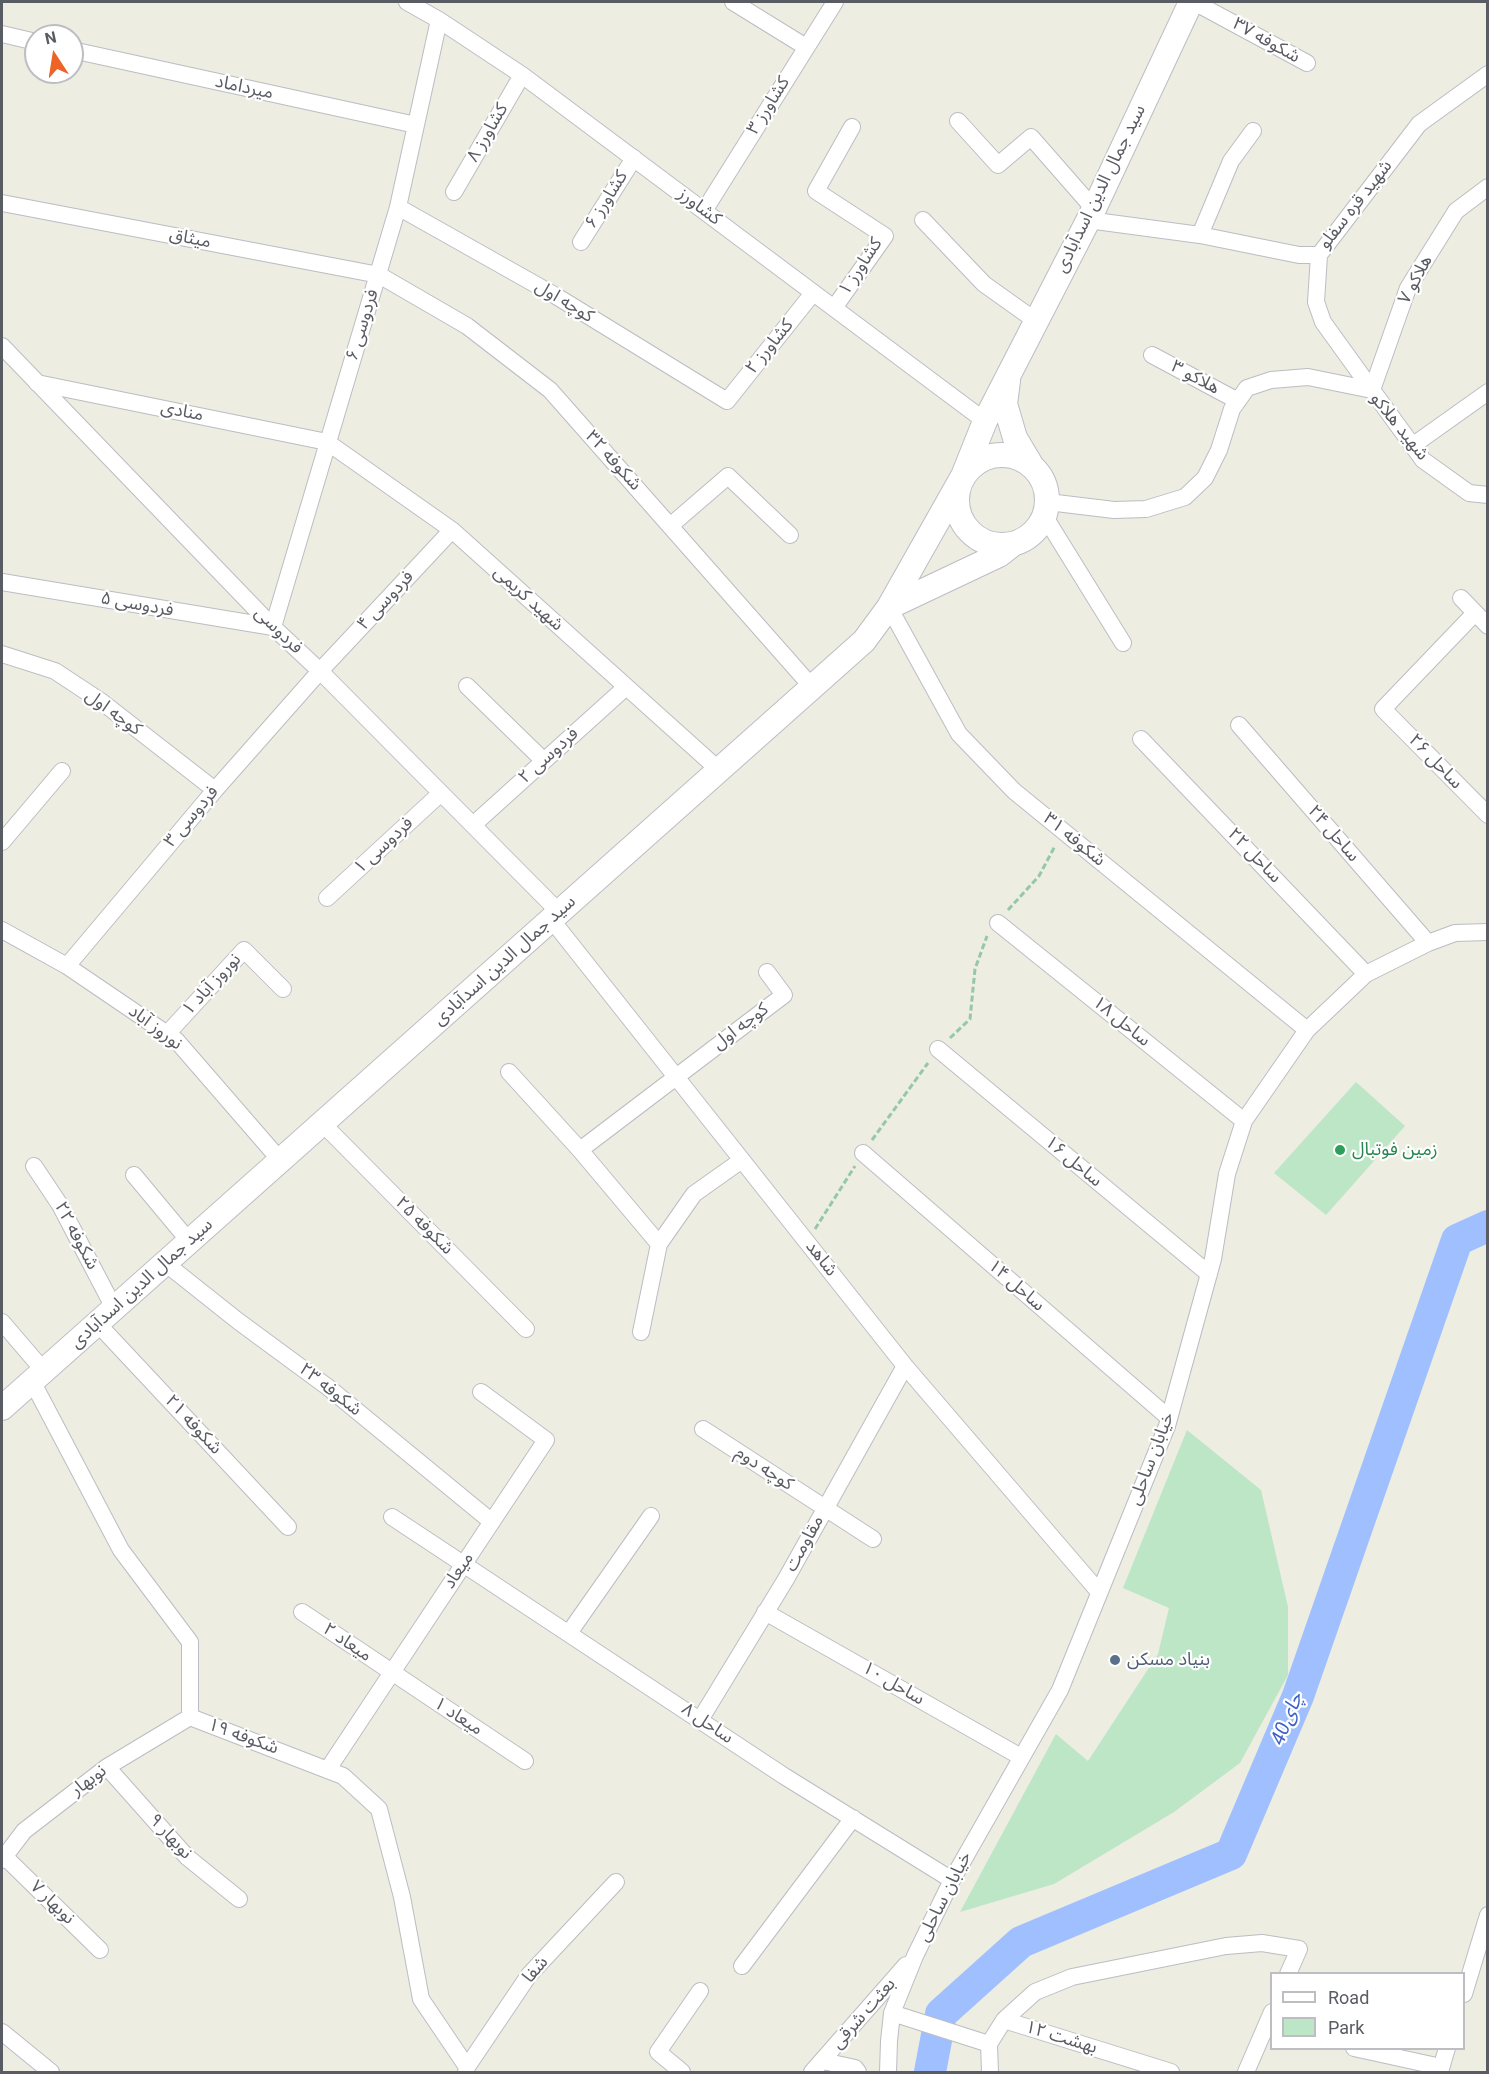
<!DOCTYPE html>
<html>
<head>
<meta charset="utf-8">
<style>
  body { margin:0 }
  #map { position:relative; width:1489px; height:2074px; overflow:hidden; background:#edede1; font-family:Roboto,sans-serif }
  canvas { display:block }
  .frame { position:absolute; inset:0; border:3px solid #5a5c63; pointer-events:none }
  .legend { position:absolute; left:1270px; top:1972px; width:195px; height:78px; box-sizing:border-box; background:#fff; border:2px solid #bdbec1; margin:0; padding:8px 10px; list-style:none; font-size:18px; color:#5a5c63 }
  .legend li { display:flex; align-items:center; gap:12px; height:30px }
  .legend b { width:30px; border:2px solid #bdbec1 }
  .north { position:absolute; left:24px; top:24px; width:60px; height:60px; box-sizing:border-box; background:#fff; border:2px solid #bdbec1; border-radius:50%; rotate:348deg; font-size:16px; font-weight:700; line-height:24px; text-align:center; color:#5a5c63 }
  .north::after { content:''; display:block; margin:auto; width:21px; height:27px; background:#ee6326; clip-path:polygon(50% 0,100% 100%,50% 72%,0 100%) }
</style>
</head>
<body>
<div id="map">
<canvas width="1489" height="2074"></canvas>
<div class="frame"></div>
<ul class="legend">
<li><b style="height:8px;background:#fff"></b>Road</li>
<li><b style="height:16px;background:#bce6c6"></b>Park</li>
</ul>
<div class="north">N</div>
</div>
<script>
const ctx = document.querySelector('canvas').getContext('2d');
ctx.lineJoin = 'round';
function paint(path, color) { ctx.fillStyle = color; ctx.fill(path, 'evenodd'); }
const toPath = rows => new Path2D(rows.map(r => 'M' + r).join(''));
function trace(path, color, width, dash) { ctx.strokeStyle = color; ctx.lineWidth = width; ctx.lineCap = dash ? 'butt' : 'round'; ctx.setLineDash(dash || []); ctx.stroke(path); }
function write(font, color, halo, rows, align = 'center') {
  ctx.font = font + ' Roboto,"Noto Sans Arabic",sans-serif'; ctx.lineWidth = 4.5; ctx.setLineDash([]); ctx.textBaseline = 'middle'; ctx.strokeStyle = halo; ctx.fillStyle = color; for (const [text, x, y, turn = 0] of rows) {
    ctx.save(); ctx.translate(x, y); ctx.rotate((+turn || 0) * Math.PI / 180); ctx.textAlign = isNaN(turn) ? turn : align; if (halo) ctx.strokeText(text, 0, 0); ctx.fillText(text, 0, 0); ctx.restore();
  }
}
paint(toPath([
  [1356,1082,1405,1126,1326,1215,1274,1173],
  [1187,1430,1261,1490,1288,1607,1288,1675,1240,1763,1174,1812,1054,1884,960,1912,1056,1734,1088,1761,1158,1654,1169,1608,1123,1588]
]), '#bce6c6');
trace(toPath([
  [930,2072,941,2014,1021,1942,1231,1854,1298,1696,1457,1240,1488,1226]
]), '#9fbfff', 32);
const minor = toPath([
  [407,2,439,20,522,75,985,421],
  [733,2,806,47],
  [1194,2,1307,63],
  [2,34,36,42],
  [72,50,416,125],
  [958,121,998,165,1031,137,1094,209],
  [454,192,522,75],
  [2,203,379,275,467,326,550,390,812,687],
  [398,207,556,296,727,401,813,293],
  [704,211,835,2],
  [923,220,984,284,1036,321],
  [1088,220,1200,235,1299,255,1319,255,1419,124,1488,74],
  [1200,235,1231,161,1253,131],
  [581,242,634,158],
  [1319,255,1316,302,1323,322,1372,390],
  [834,308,885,236,816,191,852,127],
  [2,346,273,627,320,671,559,912],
  [1152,355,1238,401],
  [37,383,327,442,452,530,719,770],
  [1372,390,1408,288,1456,211,1488,187],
  [1412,446,1488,392],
  [1048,502,1114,510,1146,509,1185,497,1205,478,1219,450,1232,409,1247,388,1271,380,1308,377,1372,390,1423,460,1469,493,1488,495],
  [1045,517,1123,643],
  [670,526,728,476,790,535],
  [2,582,273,627,398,207,439,20],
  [1461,598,1488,626],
  [889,607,959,734,1014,791,1307,1030],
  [1475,613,1383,709,1488,815],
  [2,654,55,671,102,702,215,790],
  [467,686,544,761],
  [1239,725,1428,943],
  [1141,739,1366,974],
  [473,825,626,687],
  [2,842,62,771],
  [327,898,441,793],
  [551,919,905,1366,1099,1592],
  [998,923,1244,1121],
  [2,930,67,966,176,1040,280,1160],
  [67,966,215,790,320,671,452,530],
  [167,1034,244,950,283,989],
  [938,1049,1209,1274],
  [509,1072,580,1150,659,1244],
  [322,1123,526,1329],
  [580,1150,784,995,767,972],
  [863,1153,1169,1418],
  [34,1166,60,1205,114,1308],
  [134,1175,189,1241],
  [165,1263,238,1321,329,1388,492,1522],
  [2,1322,44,1371],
  [97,1323,288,1527],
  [641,1332,659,1244,694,1194,742,1160],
  [32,1381,121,1550,190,1642,190,1717,343,1776,379,1809,402,1897,421,1999,467,2067,466,2072],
  [703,1429,873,1539],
  [392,1517,784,1776,952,1880],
  [302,1612,525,1761],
  [765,1612,1021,1757],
  [569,1633,651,1516],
  [700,1720,786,1579,905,1366],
  [107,1767,187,1857,239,1899],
  [328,1769,546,1440,481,1392],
  [4,1856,100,1950],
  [2,1860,24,1831,107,1767,190,1717],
  [742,1966,853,1818],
  [1464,1994,1488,1915],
  [892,2013,989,2044],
  [1004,2020,1035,1992,1072,1977,1226,1946,1262,1943,1299,1949,1288,1974],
  [2,2032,51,2072],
  [1354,2048,1441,2067],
  [823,2061,855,2068,858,2072],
  [467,2067,529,1975,616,1882],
  [682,2072,658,2052,700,1991],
  [812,2072,906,1965],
  [888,2072,889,2041,892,2013,915,1956,952,1880,1060,1690,1167,1426,1213,1259,1227,1174,1244,1121,1307,1030,1366,974,1428,943,1455,933,1488,932],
  [990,2072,989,2044,1004,2020,1171,2072],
  [1246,2072,1272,2012],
  [1440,2072,1447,2048]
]);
const secondary = toPath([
  [1008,381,1005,404,1015,438,1030,463],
  '957 500a45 45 0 1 1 90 0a45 45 0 1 1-90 0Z',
  [889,607,999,555,1012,545],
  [2,1408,864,641,889,607,963,476,985,421,1094,209,1191,2]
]);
trace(minor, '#bcbdc3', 18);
trace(secondary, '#bcbdc5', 26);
trace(toPath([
  [1008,910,1039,876,1055,846],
  [950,1038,970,1019,975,969,987,936],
  [872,1140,928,1063],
  [815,1229,855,1166]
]), '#95c7af', 3, [6, 3]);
trace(minor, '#fff', 16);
trace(secondary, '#fff', 24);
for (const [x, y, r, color] of [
  [1340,1150,6,"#2e9e5b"],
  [1115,1660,6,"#5c6f8a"]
]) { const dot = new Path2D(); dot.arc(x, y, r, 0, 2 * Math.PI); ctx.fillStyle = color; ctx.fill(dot); trace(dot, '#fff', 2); }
write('18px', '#5a5c63', '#fff', [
  ["شکوفه ۳۷",1266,41,29],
  ["میرداماد",244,88,12],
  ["کشاورز ۳",769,106,-58],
  ["کشاورز ۸",488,133,-60],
  ["سید جمال الدین اسدآبادی",1101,189,-64],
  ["کشاورز ۶",607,200,-58],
  ["شهید قره سفلو",1356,205,-52],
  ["کشاورز",699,207,37],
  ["میثاق",190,239,11],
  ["کشاورز ۱",861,267,-57],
  ["هلاکو ۷",1416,280,-62],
  ["کوچه اول",564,302,31],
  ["فردوسی ۶",363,325,-73],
  ["کشاورز ۲",770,347,-51],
  ["هلاکو ۳",1195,378,28],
  ["منادی",182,412,11],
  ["شهید هلاکو",1399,427,51],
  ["شکوفه ۳۲",613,461,48],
  ["شهید کریمی",528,599,42],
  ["فردوسی ۴",386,601,-47],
  ["فردوسی ۵",137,605,10],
  ["فردوسی",278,631,44],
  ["کوچه اول",113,713,36],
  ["فردوسی ۲",549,756,-42],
  ["ساحل ۲۶",1435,762,46],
  ["فردوسی ۳",192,817,-50],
  ["ساحل ۲۴",1333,834,49],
  ["شکوفه ۳۱",1074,840,39],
  ["فردوسی ۱",384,846,-43],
  ["ساحل ۲۲",1254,856,46],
  ["سید جمال الدین اسدآبادی",505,961,-42],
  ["نوروز آباد ۱",212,985,-47],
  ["ساحل ۱۸",1121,1022,39],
  ["کوچه اول",741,1027,-37],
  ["نوروز آباد",155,1028,37],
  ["ساحل ۱۶",1073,1162,40],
  ["شکوفه ۲۵",424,1226,45],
  ["شکوفه ۲۲",76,1236,62],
  ["شاهد",821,1259,52],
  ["سید جمال الدین اسدآبادی",142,1284,-42],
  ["ساحل ۱۴",1016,1286,41],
  ["شکوفه ۲۳",330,1390,38],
  ["شکوفه ۲۱",193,1425,47],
  ["خیابان ساحلی",1152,1459,-69],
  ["کوچه دوم",764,1469,33],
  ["مقاومت",805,1544,-61],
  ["میعاد",459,1571,-56],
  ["میعاد ۲",347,1643,34],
  ["ساحل ۱۰",893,1684,30],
  ["میعاد ۱",458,1717,33],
  ["ساحل ۸",707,1724,34],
  ["شکوفه ۱۹",243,1737,20],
  ["نوبهار",89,1781,-37],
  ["نوبهار ۹",170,1837,47],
  ["خیابان ساحلی",945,1897,-63],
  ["نوبهار ۷",52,1903,44],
  ["شفا",536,1970,-50],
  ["بعثت شرقی",864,2014,-49],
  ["بهشت ۱۲",1061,2038,17]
]);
write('18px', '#27864d', '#fff', [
  ["زمین فوتبال",1352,1150]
], 'left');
write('18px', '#4e5e75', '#fff', [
  ["بنیاد مسکن",1127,1660]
], 'left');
write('italic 20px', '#3e62c6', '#fff', [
  ["40چای",1288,1719,-68]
]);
</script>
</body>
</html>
